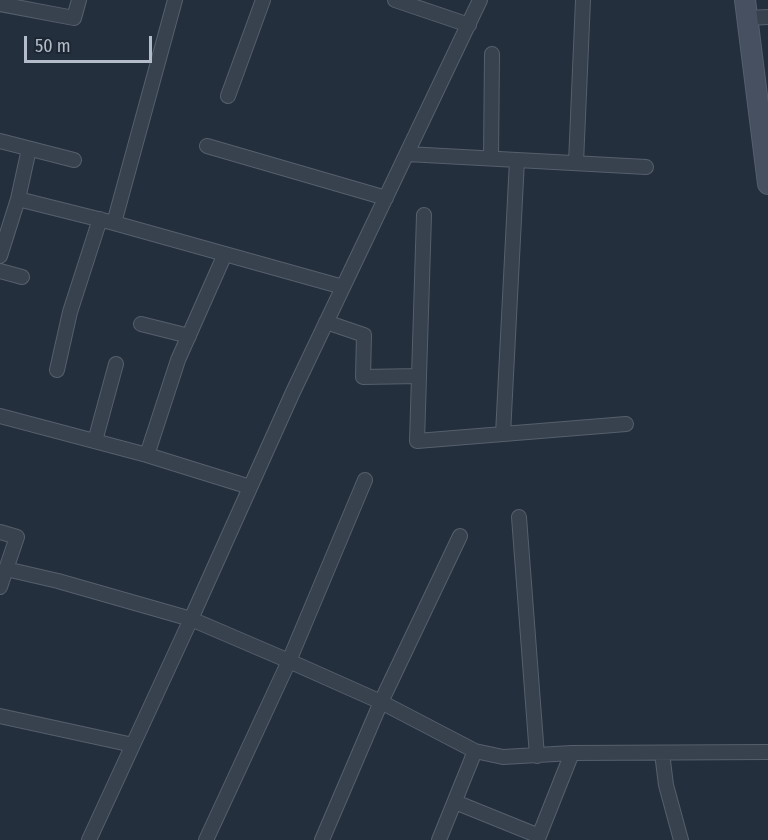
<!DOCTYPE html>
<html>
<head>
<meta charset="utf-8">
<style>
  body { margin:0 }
  #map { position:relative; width:768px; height:840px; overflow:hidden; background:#242f3e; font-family:"Fira Sans Condensed",sans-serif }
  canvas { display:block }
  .scale { position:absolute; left:24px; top:36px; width:128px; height:27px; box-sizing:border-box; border:3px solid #b4bcc9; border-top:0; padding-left:8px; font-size:18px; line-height:21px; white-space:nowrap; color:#b4bcc9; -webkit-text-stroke:4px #1d2633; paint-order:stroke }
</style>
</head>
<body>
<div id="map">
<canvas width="768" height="840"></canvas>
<div class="scale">50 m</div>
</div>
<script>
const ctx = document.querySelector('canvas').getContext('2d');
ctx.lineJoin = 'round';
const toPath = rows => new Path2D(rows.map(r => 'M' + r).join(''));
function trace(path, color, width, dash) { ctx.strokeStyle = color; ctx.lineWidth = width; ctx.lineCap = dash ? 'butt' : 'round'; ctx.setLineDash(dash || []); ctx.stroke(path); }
const street = toPath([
  [395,0,469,25],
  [0,4,74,18,79,0],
  [747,18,768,17],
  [228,96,263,0],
  [0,141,74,160],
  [207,146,386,198],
  [407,154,646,167],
  [491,158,492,54],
  [576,163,583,0],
  [18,199,114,223,343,287],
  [424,215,417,441,626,424],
  [114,223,175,0],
  [0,256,18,199,29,149],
  [0,271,22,277],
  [326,322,364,335,363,377,419,376],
  [141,324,189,336],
  [57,370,70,312,100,219],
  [0,416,147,455,250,487],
  [503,434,517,160],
  [95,441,116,364],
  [147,455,178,360,225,254],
  [519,517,537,756],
  [0,532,17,537,0,587],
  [460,536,381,702,475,751,503,757,572,753,768,752],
  [6,569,58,581,191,619,293,392,480,0],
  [0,716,133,745],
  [662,753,666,785,681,840],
  [455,802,539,836,572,753],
  [89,840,191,619,289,661,206,840],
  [322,840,381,702,289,661,365,480],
  [439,840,475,751]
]);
const secondary = toPath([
  [745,0,768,184]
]);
trace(street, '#565f6c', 16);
trace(secondary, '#565f6c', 22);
trace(street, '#38414e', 14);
trace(secondary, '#465061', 20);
</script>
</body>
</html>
